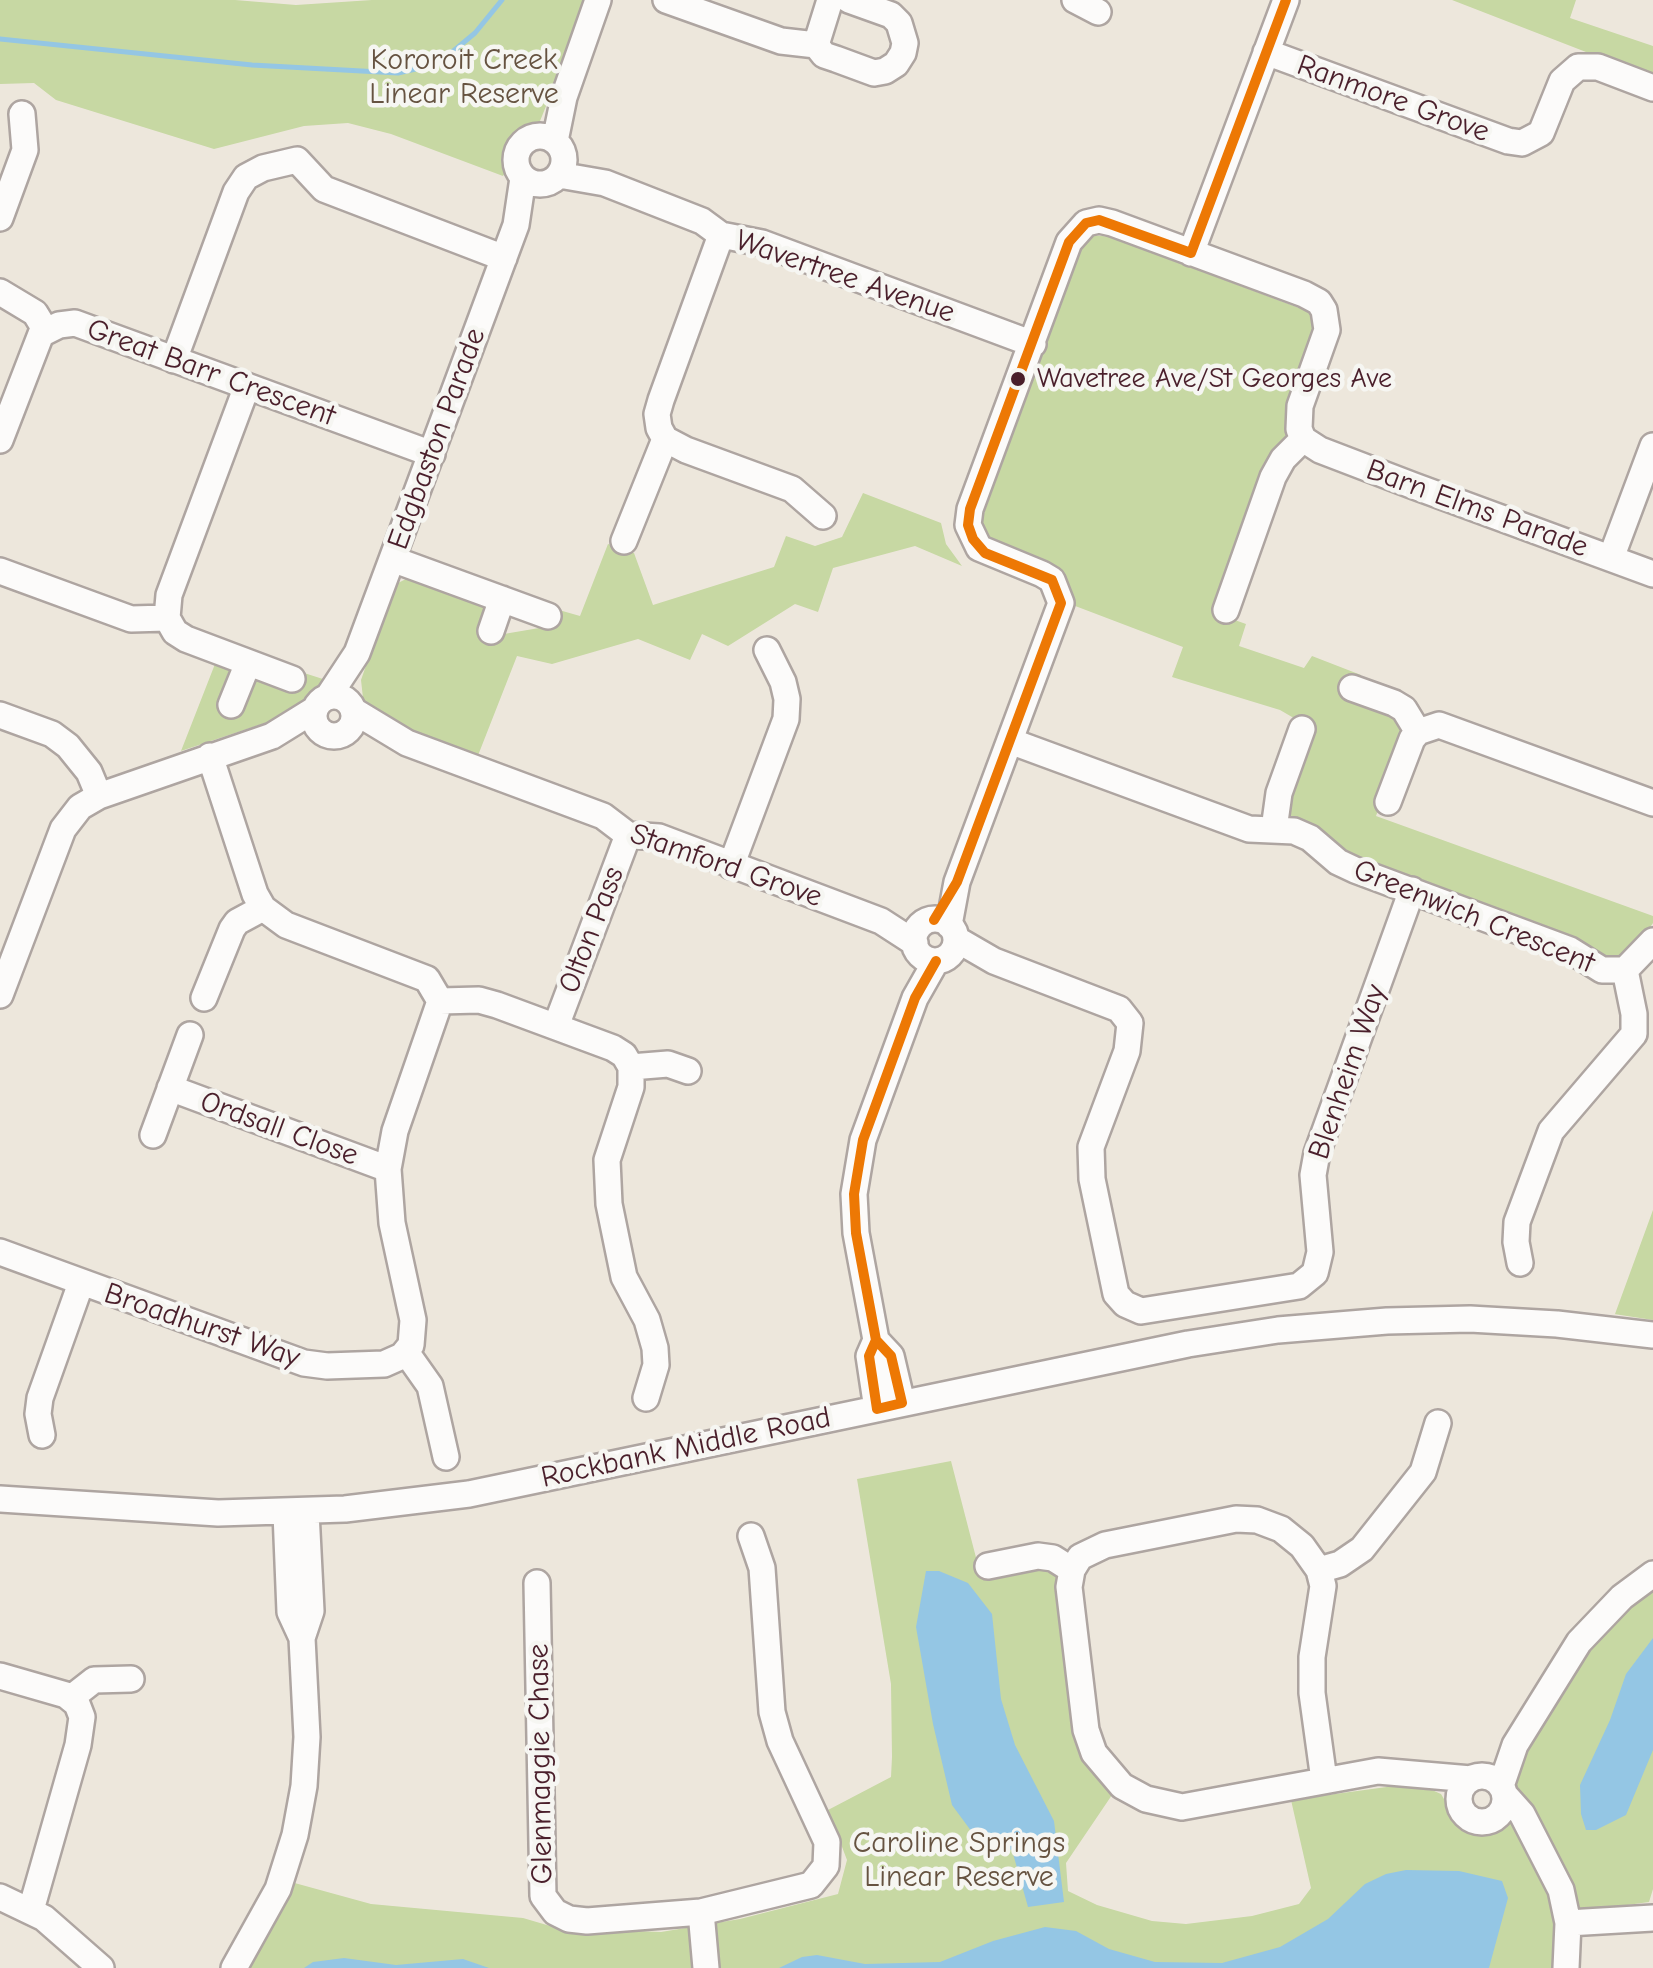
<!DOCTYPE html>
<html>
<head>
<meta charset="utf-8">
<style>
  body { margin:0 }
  canvas { display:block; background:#ede7dc }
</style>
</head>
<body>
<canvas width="1653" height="1968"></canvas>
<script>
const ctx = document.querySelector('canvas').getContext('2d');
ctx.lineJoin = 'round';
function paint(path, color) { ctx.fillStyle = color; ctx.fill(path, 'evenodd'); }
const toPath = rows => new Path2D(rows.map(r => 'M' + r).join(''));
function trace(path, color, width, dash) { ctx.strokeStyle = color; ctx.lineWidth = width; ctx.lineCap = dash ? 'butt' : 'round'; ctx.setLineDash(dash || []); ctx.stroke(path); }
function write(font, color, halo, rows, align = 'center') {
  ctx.font = font + ' "Comic Neue",sans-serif'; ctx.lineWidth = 9; ctx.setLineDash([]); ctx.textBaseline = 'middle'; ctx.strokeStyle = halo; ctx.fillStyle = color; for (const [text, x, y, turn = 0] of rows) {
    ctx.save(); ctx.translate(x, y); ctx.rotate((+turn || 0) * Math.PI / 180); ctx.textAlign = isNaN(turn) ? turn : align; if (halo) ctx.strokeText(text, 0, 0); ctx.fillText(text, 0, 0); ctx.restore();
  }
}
paint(toPath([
  [0,0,235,0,296,5,372,0,589,0,540,121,510,145,509,166,503,176,391,134,348,123,304,126,214,149,56,100,34,83,0,84],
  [1452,0,1576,0,1570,18,1653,46,1653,78],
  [1094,235,1110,237,1310,312,1318,321,1289,441,1215,613,1246,624,1239,646,1304,668,1312,656,1361,675,1354,701,1392,716,1406,733,1376,816,1653,916,1653,923,1635,949,1615,962,1350,858,1293,821,1285,809,1311,728,1280,710,1172,677,1183,647,1070,604,1072,592,1053,570,994,547,981,522,1079,243],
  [863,493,941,523,946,544,962,566,915,546,833,568,818,612,795,604,728,646,702,634,690,660,638,639,552,664,517,656,477,758,380,718,364,707,361,680,394,585,412,576,480,601,498,635,545,627,552,608,580,616,608,544,634,553,653,605,774,567,786,536,815,546,842,537],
  [215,664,286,690,301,672,326,680,295,713,181,751],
  [1653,1210,1653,1320,1614,1314,1615,1314],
  [951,1461,980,1573,1051,1567,1058,1580,1114,1792,1066,1863,1068,1891,1097,1905,1152,1921,1186,1924,1252,1916,1299,1904,1311,1888,1291,1800,1416,1783,1441,1794,1455,1818,1470,1829,1488,1832,1506,1826,1517,1801,1510,1766,1595,1638,1653,1581,1653,1889,1649,1902,1591,1910,1557,1968,246,1968,271,1928,291,1882,371,1904,523,1918,557,1928,661,1932,740,1919,838,1894,847,1860,828,1810,891,1777,892,1757,891,1684,857,1479]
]), '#c7d8a3');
paint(toPath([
  [926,1571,939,1571,968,1583,992,1614,1001,1699,1015,1745,1054,1821,1064,1902,1028,1907,1012,1850,980,1843,952,1805,933,1724,916,1627],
  [1653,1638,1653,1750,1626,1815,1596,1830,1586,1830,1581,1814,1580,1785,1610,1720,1626,1674],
  [1406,1870,1459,1871,1502,1881,1508,1898,1489,1968,779,1968,802,1957,817,1955,865,1964,940,1962,993,1941,1045,1927,1076,1931,1109,1949,1155,1962,1222,1963,1280,1947,1328,1919,1365,1884,1386,1874],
  [344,1958,396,1965,463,1959,489,1968,304,1968,313,1962]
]), '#94c6e4');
trace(toPath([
  [0,39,252,65,398,73,420,68,451,53,475,33,502,0]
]), '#94c6e4', 5);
const minor = toPath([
  [666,0,781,41,816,45],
  [830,0,816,45,824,55,836,59,874,73,885,71,896,64,903,53,905,43,899,23,891,15,849,0],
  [1075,0,1098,12],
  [1266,52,1508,141,1522,143,1541,133,1562,81,1578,67,1598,67,1653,88],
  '516 160a24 24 0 1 1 48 0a24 24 0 1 1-48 0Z',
  [555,141,564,97,598,0],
  [559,175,605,183,702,221,721,235,762,243,1033,344],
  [0,218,25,150,22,114],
  [721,235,661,400,657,414,659,428,665,439,686,450,792,489,823,516],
  [1191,253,1286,0],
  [0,292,35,313,46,331],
  [174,360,236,192,246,177,263,168,297,160,324,189,504,258],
  [247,386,169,595,167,618,175,632,186,639,292,679],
  [1303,439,1320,450,1414,486,1653,574],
  [0,440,41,334,59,325,75,323,432,454],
  [624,541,665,439],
  [1611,558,1653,446],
  [392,559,548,616],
  [0,571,131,619,167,618],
  [491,631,502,599],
  [1352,688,1394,703,1404,709,1418,732],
  '314 716a20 20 0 1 1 40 0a20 20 0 1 1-40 0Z',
  [328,697,357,653,392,559,516,225,523,178],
  [231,705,248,663],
  [354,711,407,743,603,816,628,835,659,837,881,921,915,943],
  [0,715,52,734,68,746,89,772,99,796],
  [1010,741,1249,829,1294,831,1310,838,1338,862,1355,870,1570,950,1602,970,1625,970,1653,941],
  [1388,802,1412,739,1418,732,1439,725,1653,803],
  [1274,829,1279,793,1302,729],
  [731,866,786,719,787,699,783,682,767,650],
  '914 940a21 21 0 1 1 42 0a21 21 0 1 1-42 0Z',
  [949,925,957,882,1061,603,1052,580,1042,574,979,548,968,525,970,509,1069,242,1086,223,1099,220,1112,223,1304,294,1319,302,1324,310,1327,330,1300,406,1299,429,1303,439,1283,459,1273,477,1226,610],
  [956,939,994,961,1119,1009,1130,1023,1127,1051,1091,1147,1092,1179,1116,1294,1125,1304,1141,1311,1299,1286,1315,1273,1320,1252,1313,1175,1317,1153,1412,890],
  [0,995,63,829,80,807,99,796,272,736,314,710],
  [204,998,232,929,237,922,263,908],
  [440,1001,479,1000,497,1005,613,1048,624,1055,631,1067,631,1087,607,1160,609,1204,624,1277,647,1320,655,1348,656,1365,646,1398],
  [556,1026,628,835],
  [631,1067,668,1064,688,1071],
  [170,1088,388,1169],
  [153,1135,190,1035],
  [0,1252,304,1363,327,1366,384,1364,402,1356,411,1345,413,1320,392,1223,388,1169,395,1131,440,1001,427,979,286,925,263,908,255,894,210,756],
  [1520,1263,1516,1242,1517,1222,1551,1131,1634,1034,1634,1014,1625,970],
  [876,1340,891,1356,902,1403],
  [406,1352,430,1386,446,1457],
  [877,1409,869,1356,876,1340,856,1233,854,1194,863,1140,915,998,936,961],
  [42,1435,38,1414,40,1398,81,1283],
  [0,1499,218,1513,345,1509,469,1494,1188,1344,1278,1330,1387,1321,1470,1319,1557,1324,1653,1335],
  [286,1513,290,1612,302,1638],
  [988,1566,1038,1556,1053,1558,1072,1570],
  [1319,1570,1340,1564,1362,1549,1423,1472,1438,1423],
  [537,1583,543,1896,555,1912,569,1919,587,1921,701,1912,811,1885,826,1866,827,1842,780,1741,772,1712,762,1568,751,1536],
  [0,1676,66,1695,77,1704,82,1717,78,1745,31,1910],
  [71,1698,94,1680,131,1679],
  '1459 1799a23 23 0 1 1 46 0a23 23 0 1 1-46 0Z',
  [1324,1780,1312,1693,1312,1657,1323,1586,1319,1570,1302,1546,1281,1529,1257,1520,1236,1519,1105,1545,1080,1557,1072,1570,1069,1587,1086,1730,1094,1753,1122,1786,1146,1799,1182,1807,1378,1771,1471,1779],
  [1501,1786,1515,1745,1579,1642,1622,1597,1653,1574],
  [1505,1795,1522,1814,1561,1890,1568,1923,1566,1968],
  [0,1897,44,1918,101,1968],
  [701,1912,706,1968],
  [1568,1923,1653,1918],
  [234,1968,278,1889,295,1835,304,1786,307,1737,302,1638,311,1611,306,1512]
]);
trace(minor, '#aea5a1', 30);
trace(minor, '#fcfbfa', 25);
trace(toPath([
  [1191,253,1286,0],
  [934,920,957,882,1061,603,1052,580,985,553,973,539,968,525,970,509,1069,242,1086,223,1099,220,1191,253],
  [876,1340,891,1356,902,1403,877,1409,869,1356,876,1340],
  [876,1340,856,1233,854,1194,863,1140,915,998,936,961]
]), '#ed7804', 10);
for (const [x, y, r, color] of [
  [1018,379,9,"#4a1f2b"]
]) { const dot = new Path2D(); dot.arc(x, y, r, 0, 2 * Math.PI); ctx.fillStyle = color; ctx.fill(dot); trace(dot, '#f6f6f2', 4); }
write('28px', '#4a1f2b', '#f6f6f2', [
  ["Wavetree Ave/St Georges Ave",1037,379]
], 'left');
write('30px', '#665341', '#f6f6f2', [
  ["Kororoit Creek",464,61],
  ["Linear Reserve",464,95],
  ["Caroline Springs",959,1844],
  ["Linear Reserve",959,1878]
]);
write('30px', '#4a1f2b', '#f6f6f2', [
  ["Ranmore Grove",1393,99,20],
  ["Wavertree Avenue",845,277,19],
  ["Great Barr Crescent",211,373,20],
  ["Edgbaston Parade",437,439,-70],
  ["Barn Elms Parade",1477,509,20],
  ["Stamford Grove",726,866,19],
  ["Greenwich Crescent",1474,917,22],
  ["Olton Pass",592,930,-69],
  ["Blenheim Way",1348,1072,-71],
  ["Ordsall Close",279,1129,20],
  ["Broadhurst Way",202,1326,19],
  ["Rockbank Middle Road",686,1448,-12],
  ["Glenmaggie Chase",541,1764,-91]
]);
</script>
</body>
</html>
